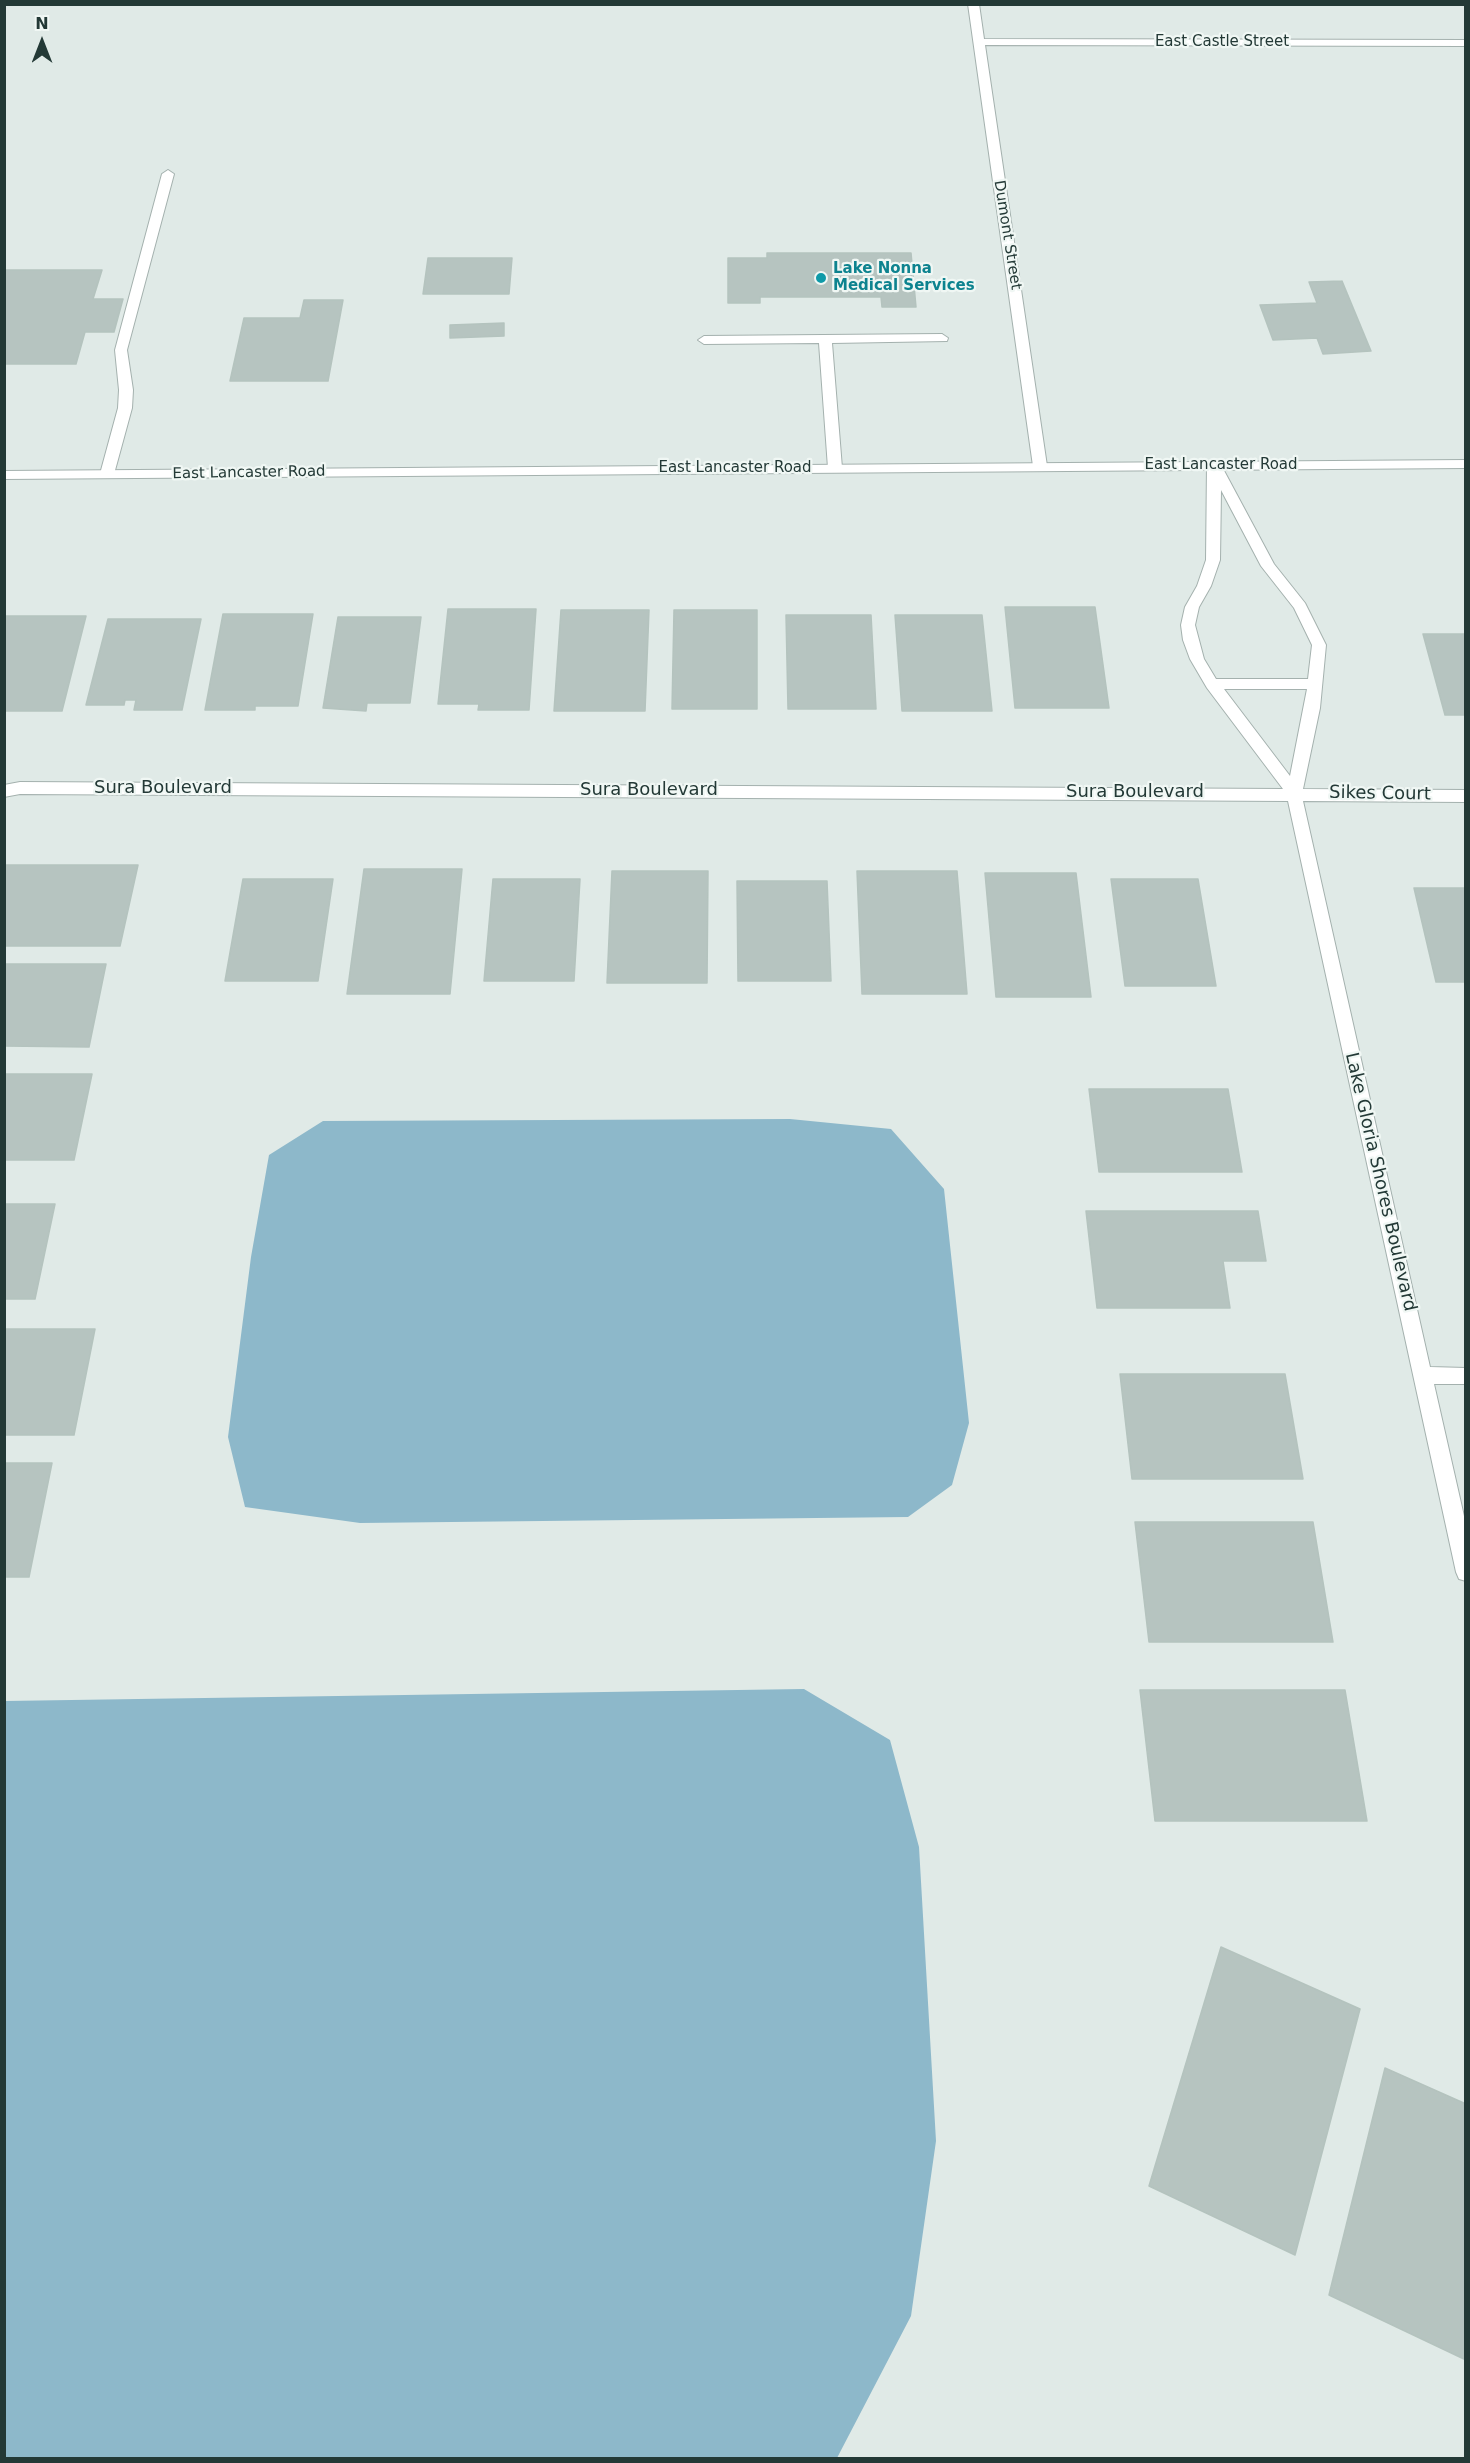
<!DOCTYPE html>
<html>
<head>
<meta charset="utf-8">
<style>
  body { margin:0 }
  #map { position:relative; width:1470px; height:2463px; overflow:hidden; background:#e0eae7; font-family:"DejaVu Sans",sans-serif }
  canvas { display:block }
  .frame { position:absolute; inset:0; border:6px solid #233936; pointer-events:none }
  .north { position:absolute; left:12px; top:12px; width:60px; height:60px; -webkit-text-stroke:4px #f0f7f4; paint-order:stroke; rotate:0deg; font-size:16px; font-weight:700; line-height:24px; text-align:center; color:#233936 }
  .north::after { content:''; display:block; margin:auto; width:21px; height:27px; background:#233936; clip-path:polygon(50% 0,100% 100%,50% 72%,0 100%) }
</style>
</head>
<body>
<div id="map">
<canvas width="1470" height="2463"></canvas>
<div class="frame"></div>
<div class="north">N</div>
</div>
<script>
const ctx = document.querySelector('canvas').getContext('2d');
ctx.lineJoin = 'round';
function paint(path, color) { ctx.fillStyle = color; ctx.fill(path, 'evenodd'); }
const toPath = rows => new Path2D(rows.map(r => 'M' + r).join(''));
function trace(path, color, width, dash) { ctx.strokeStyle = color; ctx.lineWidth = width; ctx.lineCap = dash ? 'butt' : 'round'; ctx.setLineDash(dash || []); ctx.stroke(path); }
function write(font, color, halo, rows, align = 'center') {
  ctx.font = font + ' "DejaVu Sans",sans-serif'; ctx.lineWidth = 4.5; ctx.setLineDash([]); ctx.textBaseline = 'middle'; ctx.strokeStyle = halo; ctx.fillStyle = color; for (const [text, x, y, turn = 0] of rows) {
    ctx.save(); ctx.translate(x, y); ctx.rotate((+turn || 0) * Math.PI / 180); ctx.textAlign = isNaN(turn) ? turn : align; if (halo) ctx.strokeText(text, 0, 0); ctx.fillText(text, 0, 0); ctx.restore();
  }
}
paint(toPath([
  [790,1119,891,1129,944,1189,969,1423,952,1485,908,1517,360,1523,245,1507,228,1437,251,1257,269,1155,323,1121],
  [804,1689,890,1740,919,1847,936,2141,911,2316,837,2458,5,2458,5,1701]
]), '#8db8ca');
const building = toPath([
  [767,253,911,253,916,307,882,307,881,297,760,297,760,303,728,303,728,258,767,258,767,253],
  [428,258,512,258,509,294,423,294,428,258],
  [4,270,102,270,93,299,123,299,114,332,85,332,76,364,4,364,4,270],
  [1342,281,1371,351,1323,354,1317,338,1273,340,1260,305,1317,303,1309,282,1342,281],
  [304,300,343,300,328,381,230,381,244,318,300,318,304,300],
  [504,323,504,336,450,338,450,325,504,323],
  [1005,607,1095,607,1109,708,1015,708,1005,607],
  [448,609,536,609,529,710,478,710,479,704,438,704,448,609],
  [561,610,649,610,645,711,554,711,561,610],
  [674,610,757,610,757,709,672,709,674,610],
  [223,614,313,614,298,706,255,706,255,710,205,710,223,614],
  [786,615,871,615,876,709,788,709,786,615],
  [895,615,982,615,992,711,902,711,895,615],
  [4,616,86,616,62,711,4,711,4,616],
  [338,617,421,617,410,703,367,703,366,711,323,708,338,617],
  [108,619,201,619,182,710,134,710,136,700,125,700,124,705,86,705,108,619],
  [1423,634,1466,634,1466,715,1445,715,1423,634],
  [4,865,138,865,120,946,4,946,4,865],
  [364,869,462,869,450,994,347,994,364,869],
  [612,871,708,871,707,983,607,983,612,871],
  [857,871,957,871,967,994,862,994,857,871],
  [985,873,1076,873,1091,997,996,997,985,873],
  [243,879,333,879,318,981,225,981,243,879],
  [493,879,580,879,574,981,484,981,493,879],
  [1111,879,1198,879,1216,986,1125,986,1111,879],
  [737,881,827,881,831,981,738,981,737,881],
  [1414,888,1466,888,1466,982,1436,982,1414,888],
  [4,964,106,964,89,1047,4,1046,4,964],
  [4,1074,92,1074,74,1160,4,1160,4,1074],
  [1089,1089,1228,1089,1242,1172,1099,1172,1089,1089],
  [4,1204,55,1204,35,1299,4,1299,4,1204],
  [1086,1211,1258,1211,1266,1261,1223,1261,1230,1308,1097,1308,1086,1211],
  [4,1329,95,1329,74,1435,4,1435,4,1329],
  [1120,1374,1285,1374,1303,1479,1132,1479,1120,1374],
  [4,1463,52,1463,29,1577,4,1577,4,1463],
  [1135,1522,1313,1522,1333,1642,1149,1642,1135,1522],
  [1140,1690,1345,1690,1367,1821,1155,1821,1140,1690],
  [1221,1947,1360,2009,1295,2255,1149,2186,1221,1947],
  [1385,2068,1466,2104,1466,2360,1329,2295,1385,2068]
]);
paint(building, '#b6c4c0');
trace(building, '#b4c3be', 1.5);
const service = toPath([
  [168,170,174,174,127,350,133,390,132,408,114,474,107,478,100,474,118,408,119,390,115,350,162,174,168,170],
  [942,334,948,338,947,341,832,343,842,468,835,472,828,468,819,343,704,344,698,340,704,336,942,334]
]);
const minor = toPath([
  [968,4,979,4,984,39,1466,40,1466,46,985,45,1047,466,1040,470,1033,466,968,4],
  [1214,461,1221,465,1274,564,1305,603,1326,645,1320,708,1303,789,1466,790,1466,802,1303,801,1430,1367,1466,1368,1466,1384,1434,1384,1466,1525,1466,1581,1459,1579,1456,1572,1288,801,20,794,4,797,4,785,20,782,1283,789,1207,688,1190,659,1183,640,1181,625,1185,607,1197,586,1206,560,1207,465,1214,461],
  [1221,490,1261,566,1294,608,1312,645,1308,679,1216,679,1204,659,1195,625,1199,607,1211,586,1220,560,1221,490],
  [1224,689,1307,689,1290,776,1224,689]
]);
const tertiary = toPath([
  [1466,460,1466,468,4,479,4,471,1466,460]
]);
trace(service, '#a4b1ae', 2);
trace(minor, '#a4b1ae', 2);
trace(tertiary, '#a4b1ae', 2);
paint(service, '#fff');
paint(minor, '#fff');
paint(tertiary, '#fff');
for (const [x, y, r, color] of [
  [821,278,6,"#0f9aa8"]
]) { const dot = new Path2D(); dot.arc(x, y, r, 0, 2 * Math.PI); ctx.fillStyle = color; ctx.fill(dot); trace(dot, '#f0f7f4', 2); }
write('15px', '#233936', '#f0f7f4', [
  ["East Castle Street",1222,42],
  ["Dumont Street",1007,235,81],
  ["East Lancaster Road",1221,465],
  ["East Lancaster Road",735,468],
  ["East Lancaster Road",249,473,-1]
]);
write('bold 15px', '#0d838f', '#f0f7f4', [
  ["Lake Nonna",833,269],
  ["Medical Services",833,286]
], 'left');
write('18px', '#233936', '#f0f7f4', [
  ["Sura Boulevard",163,788],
  ["Sura Boulevard",649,790],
  ["Sura Boulevard",1135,792],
  ["Sikes Court",1380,794,1],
  ["Lake Gloria Shores Boulevard",1380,1182,77]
]);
</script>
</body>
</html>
